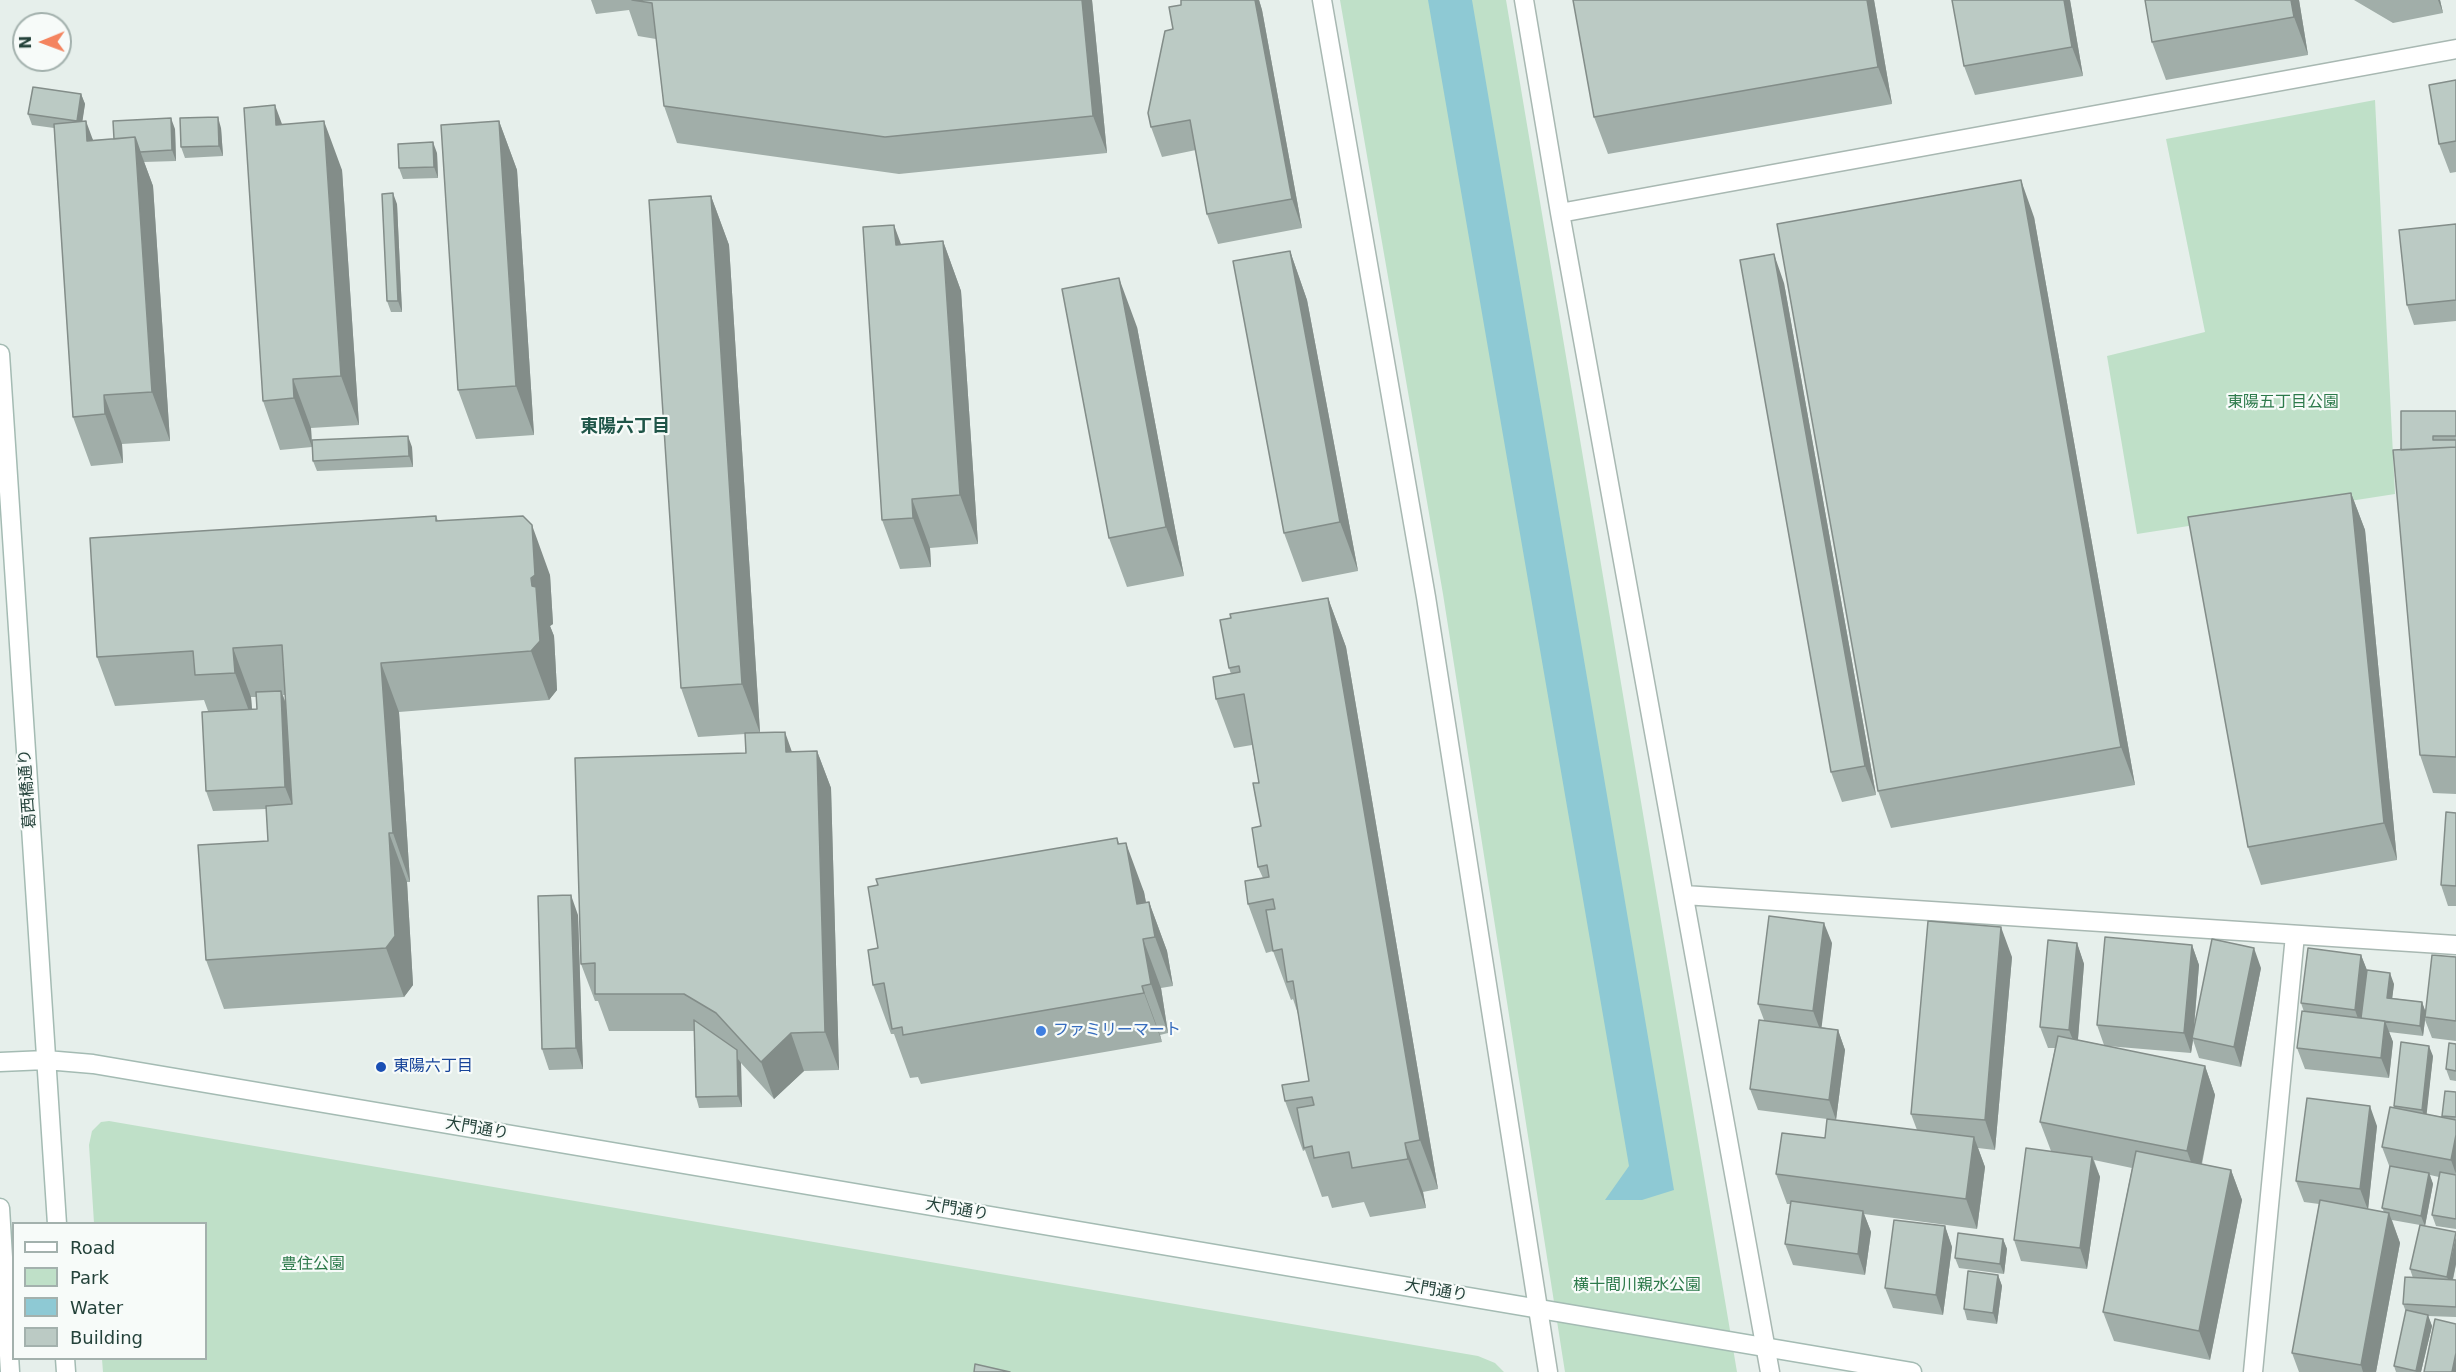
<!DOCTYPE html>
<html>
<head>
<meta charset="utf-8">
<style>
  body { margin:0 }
  #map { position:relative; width:2456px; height:1372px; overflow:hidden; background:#e6efeb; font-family:"DejaVu Sans",sans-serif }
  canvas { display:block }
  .legend { position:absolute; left:12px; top:1222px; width:195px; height:138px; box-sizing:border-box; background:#f7fbf9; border:2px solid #a3b1ad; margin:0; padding:8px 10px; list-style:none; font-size:18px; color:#24423a }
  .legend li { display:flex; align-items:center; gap:12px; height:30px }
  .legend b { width:30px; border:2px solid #a3b1ad }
  .north { position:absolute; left:12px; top:12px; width:60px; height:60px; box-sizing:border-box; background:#f7fbf9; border:2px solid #a3b1ad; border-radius:50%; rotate:269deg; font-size:16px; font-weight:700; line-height:24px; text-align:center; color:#24423a }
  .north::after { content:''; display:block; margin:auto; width:21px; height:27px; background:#f4845f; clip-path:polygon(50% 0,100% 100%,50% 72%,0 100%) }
</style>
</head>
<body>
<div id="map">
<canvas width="2456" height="1372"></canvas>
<ul class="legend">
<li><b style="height:8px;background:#fff"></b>Road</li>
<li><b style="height:16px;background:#bfe0c8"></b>Park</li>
<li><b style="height:16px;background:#8ec9d4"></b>Water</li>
<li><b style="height:16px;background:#bbcac4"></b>Building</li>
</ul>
<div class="north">N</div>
</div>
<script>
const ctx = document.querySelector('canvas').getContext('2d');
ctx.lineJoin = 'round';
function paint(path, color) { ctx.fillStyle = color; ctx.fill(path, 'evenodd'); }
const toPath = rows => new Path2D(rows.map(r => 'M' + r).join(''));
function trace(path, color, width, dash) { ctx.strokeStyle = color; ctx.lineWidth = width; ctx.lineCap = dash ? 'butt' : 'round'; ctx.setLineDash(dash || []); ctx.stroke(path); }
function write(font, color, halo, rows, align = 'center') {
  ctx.font = font + ' "DejaVu Sans","Noto Sans JP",sans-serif'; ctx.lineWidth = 4.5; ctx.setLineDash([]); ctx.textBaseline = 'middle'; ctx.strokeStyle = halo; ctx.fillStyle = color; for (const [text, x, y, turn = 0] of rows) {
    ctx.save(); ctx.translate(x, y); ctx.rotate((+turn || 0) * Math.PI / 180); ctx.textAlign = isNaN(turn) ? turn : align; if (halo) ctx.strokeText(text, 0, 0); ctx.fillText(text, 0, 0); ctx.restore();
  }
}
paint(toPath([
  [1340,0,1506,0,1737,1372,1565,1372,1443,594],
  [2375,100,2395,494,2137,534,2107,356,2205,332,2166,139],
  [109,1121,1478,1356,1495,1363,1504,1372,103,1372,102,1359,206,1358,206,1224,94,1223,89,1145,92,1131,101,1122]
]), '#bfe0c8');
paint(toPath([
  [1428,0,1472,0,1674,1190,1642,1200,1605,1200,1629,1166]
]), '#8ec9d4');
const street = toPath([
  [1322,0,1426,597,1548,1372],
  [1524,0,1560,213,1770,1372],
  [1560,213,2456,49],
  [1684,895,2456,945],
  [2253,1372,2295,935]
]);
const secondary = toPath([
  [0,354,57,1224],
  [0,1062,46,1060,93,1064,1912,1372],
  [0,1208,10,1372],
  [65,1358,66,1372]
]);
trace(street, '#a8b8b2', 21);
trace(secondary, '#a4bbb3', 21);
trace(street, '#fff', 18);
trace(secondary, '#fff', 18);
paint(toPath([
  [591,0,1092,0,1107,153,899,174,677,143,664,106,656,39,638,36,629,10,596,14],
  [1181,0,1259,0,1262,10,1302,228,1218,244,1207,214,1196,150,1162,157,1151,127,1173,29,1181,5],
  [1874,0,1892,104,1608,154,1594,117],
  [2070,0,2083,76,1975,95,1964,66],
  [2145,0,2299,0,2308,55,2166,80,2152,42],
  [2354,0,2440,0,2443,13,2393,23],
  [2456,80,2456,172,2450,173,2439,144],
  [81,94,85,104,82,121,93,140,114,139,175,129,176,161,144,162,153,186,170,441,122,444,123,463,91,466,73,417,54,128,32,125,28,114],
  [499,121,517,170,534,435,476,439,458,390],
  [282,124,342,170,359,425,311,428,312,447,280,450,263,401],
  [221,128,223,156,185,158,181,147],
  [437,153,438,178,403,179,399,168],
  [711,196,729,245,760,732,792,752,817,751,831,788,839,1070,804,1071,774,1099,741,1063,742,1107,699,1108,696,1097,694,1031,609,1031,598,1001,595,1001,581,964,746,753,745,734,698,737,681,688],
  [397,204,402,312,391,312,387,301],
  [2034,217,2135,785,1891,828,1878,791],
  [2456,224,2456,321,2414,325,2407,305],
  [943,241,961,291,978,544,930,548,931,567,900,569,882,520,901,244],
  [1290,251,1307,300,1358,571,1302,582,1284,533],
  [1784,283,1876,795,1842,802,1831,772],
  [1137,327,1184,576,1127,587,1109,538],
  [2456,411,2456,794,2433,793,2420,755,2401,450],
  [412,447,413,467,317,471,313,461],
  [2351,493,2365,530,2397,860,2261,885,2248,847],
  [436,516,438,521,550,575,553,624,550,626,554,636,557,690,549,700,399,712,410,882,407,882,413,985,404,997,224,1009,206,960,268,841,266,809,213,811,206,791,208,711,204,700,115,706,97,657],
  [283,695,285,695,286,704],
  [251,697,256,697,257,709,252,710],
  [1328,598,1346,647,1438,1189,1423,1192,1426,1208,1370,1217,1364,1202,1332,1208,1328,1196,1322,1197,1305,1150,1303,1151,1285,1101,1309,1081,1298,1014,1293,999,1291,1000,1273,951,1266,953,1248,904,1263,878,1258,867,1261,826,1259,783,1252,745,1234,748,1216,699,1231,674,1229,668,1231,618],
  [2456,813,2456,906,2448,906,2441,885],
  [1119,844,1144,892,1146,902,1149,902,1167,951,1173,986,1161,988,1168,1033,1160,1035,1162,1042,921,1084,918,1077,910,1078,894,1034,891,1034,873,985,878,948],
  [578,915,583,1069,549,1070,542,1049],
  [1832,943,1821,1027,1838,1030,1845,1050,1836,1120,1917,1130,1911,1114,2012,957,1995,1150,1978,1148,1985,1167,1977,1229,1864,1214,1871,1232,1865,1275,1793,1265,1785,1244,1790,1204,1787,1204,1776,1174,1825,1138,1827,1119,1758,1110,1750,1089,1764,1020,1758,1004],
  [2077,943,2084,964,2078,1040,2104,1045,2097,1025,2192,945,2199,965,2194,1029,2261,968,2241,1067,2199,1058,2193,1040,2191,1053,2107,1046,2205,1066,2215,1095,2202,1164,2231,1170,2242,1200,2210,1360,2114,1341,2103,1312,2132,1168,2094,1160,2100,1177,2087,1269,2021,1261,2014,1240,2051,1151,2040,1122,2055,1048,2048,1048,2040,1027],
  [2361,955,2367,971,2394,984,2392,998,2422,1002,2425,1011,2456,957,2456,1041,2432,1038,2425,1020,2423,1036,2389,1032,2393,1042,2389,1078,2305,1069,2297,1048,2304,1012,2301,1003],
  [2456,1044,2456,1081,2450,1080,2446,1069],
  [2433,1056,2426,1114,2443,1117,2442,1116,2456,1092,2456,1229,2436,1226,2432,1215,2439,1177,2430,1175,2433,1184,2425,1226,2456,1264,2453,1280,2456,1280,2456,1317,2428,1316,2432,1326,2421,1372,2396,1372,2394,1366,2406,1312,2403,1304,2413,1278,2410,1269,2420,1225,2392,1220,2400,1243,2376,1372,2299,1372,2292,1353,2319,1204,2304,1202,2296,1181,2377,1126,2368,1209,2384,1212,2382,1208,2390,1168,2382,1147,2394,1108,2394,1106],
  [1945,1226,1952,1247,1943,1315,1893,1308,1885,1288],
  [2003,1239,2007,1249,2004,1274,1959,1268,1955,1258],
  [1998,1275,2002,1286,1997,1324,1967,1320,1964,1309]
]), '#a1aea9');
paint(toPath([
  [1082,0,1092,0,1107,153,1093,116],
  [1255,0,1259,0,1262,10,1302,228,1292,199],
  [1867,0,1874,0,1892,104,1878,67],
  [2064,0,2070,0,2083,76,2072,47],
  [2291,0,2299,0,2308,55,2294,17],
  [2438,0,2440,0,2443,13],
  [81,94,85,104,81,131,77,121],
  [275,105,293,154,276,125],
  [218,117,221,128,223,156,219,146],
  [171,118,175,129,176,161,172,150],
  [86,121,104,170,87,141],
  [324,121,342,170,359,425,341,376],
  [499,121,517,170,534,435,516,386],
  [135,137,153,186,170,441,152,392],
  [433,142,437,153,438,178,434,167],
  [2021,180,2034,217,2135,785,2121,747],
  [393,193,397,204,402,312,398,301],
  [711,196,729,245,760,733,742,684],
  [894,225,912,274,896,245],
  [943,241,961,291,978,544,960,495],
  [1290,251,1307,300,1358,571,1340,522],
  [1774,254,1784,283,1876,795,1865,766],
  [1119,278,1137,327,1184,576,1166,527],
  [293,379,311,428,312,447,294,398],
  [104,395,122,444,123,463,105,414],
  [408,436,412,447,413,467,409,456],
  [2351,493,2365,530,2397,860,2384,823],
  [912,499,930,548,931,567,913,518],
  [532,525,550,575,553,624,550,626,554,636,557,690,549,700,531,651],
  [1328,598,1346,647,1438,1189,1420,1140],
  [233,648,251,697,253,722,235,673],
  [381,663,399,712,410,882,393,833],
  [281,691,289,712,293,807,285,787],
  [785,732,798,769,786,752],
  [817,751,831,788,839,1070,825,1032],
  [389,833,407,882,413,985,404,997,386,948],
  [1117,838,1133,882,1126,843,1144,892,1152,937,1137,904,1118,844],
  [571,895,578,915,583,1069,576,1048],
  [1149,902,1167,951,1173,986,1155,937],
  [1824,923,1832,943,1821,1032,1813,1011],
  [2001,927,2012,957,1995,1150,1985,1120],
  [1143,939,1161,988,1168,1033,1151,984],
  [2077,943,2084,964,2077,1050,2069,1030],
  [2192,945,2199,965,2193,1038,2192,1038,2193,1040,2191,1053,2184,1033],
  [2254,948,2261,968,2241,1067,2234,1047],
  [2361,955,2369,975,2362,1030,2355,1010],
  [2390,973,2394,984,2391,1008,2387,998],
  [1142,986,1160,1035,1162,1042,1144,993],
  [2422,1002,2426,1013,2425,1017,2425,1020,2423,1036,2420,1026],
  [2385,1021,2393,1042,2389,1078,2381,1058],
  [1838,1030,1845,1050,1836,1120,1829,1100],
  [791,1033,804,1071,774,1099,761,1062],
  [2429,1046,2433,1056,2426,1120,2422,1110],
  [738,1059,741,1063,742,1107,738,1096],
  [2205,1066,2215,1095,2198,1181,2187,1151],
  [2370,1106,2377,1126,2368,1210,2360,1189],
  [2456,1135,2456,1174,2451,1160],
  [1974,1137,1985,1167,1977,1229,1966,1199],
  [1405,1143,1423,1192,1426,1208,1408,1159],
  [2092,1157,2100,1177,2087,1269,2080,1248],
  [2231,1170,2242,1200,2210,1360,2199,1331],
  [2429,1173,2433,1184,2425,1226,2421,1216],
  [1863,1211,1871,1232,1865,1275,1858,1254],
  [2389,1213,2400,1243,2376,1372,2363,1372,2361,1365],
  [1945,1226,1952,1247,1943,1315,1936,1295],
  [2456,1235,2456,1264,2451,1287,2447,1277],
  [2003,1239,2007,1249,2004,1274,2000,1264],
  [1998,1275,2002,1286,1997,1324,1993,1313],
  [2428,1315,2432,1326,2421,1372,2416,1372],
  [2456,1353,2456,1372,2452,1372]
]), '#838d89');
const building = toPath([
  [632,0,1082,0,1093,116,885,137,664,106,652,3,632,0],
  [1181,0,1255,0,1292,199,1207,214,1190,120,1151,127,1148,113,1165,31,1173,29,1169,7,1181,5,1181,0],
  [1573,0,1867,0,1878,67,1594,117,1573,0],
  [1952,0,2064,0,2072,47,1964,66,1952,0],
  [2145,0,2291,0,2294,17,2152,42,2145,0],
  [2456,80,2456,141,2439,144,2429,85,2456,80],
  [33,87,81,94,77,121,28,114,33,87],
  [275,105,276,125,324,121,341,376,293,379,294,398,263,401,244,108,275,105],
  [218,117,219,146,181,147,180,118,218,117],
  [171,118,172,150,140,152,135,137,114,139,113,121,171,118],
  [86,121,87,141,135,137,152,392,104,395,105,414,73,417,54,124,86,121],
  [499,121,516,386,458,390,441,125,499,121],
  [433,142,434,167,399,168,398,144,433,142],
  [2021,180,2121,747,1878,791,1777,224,2021,180],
  [393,193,398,301,387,301,382,194,393,193],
  [711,196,742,684,681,688,649,200,711,196],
  [2456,224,2456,300,2407,305,2399,230,2456,224],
  [894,225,896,245,943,241,960,495,912,499,913,518,882,520,863,227,894,225],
  [1290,251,1340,522,1284,533,1233,261,1290,251],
  [1774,254,1865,766,1831,772,1740,260,1774,254],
  [1119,278,1166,527,1109,538,1062,289,1119,278],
  [2401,411,2456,411,2456,436,2433,436,2433,440,2456,440,2456,447,2401,450,2401,411],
  [408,436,409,456,313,461,312,440,408,436],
  [2456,447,2456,757,2420,755,2393,450,2456,447],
  [2351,493,2384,823,2248,847,2188,517,2351,493],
  [436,516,436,521,523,516,532,525,535,575,531,578,532,586,536,587,540,641,531,651,381,663,393,833,389,833,395,936,386,948,206,960,198,845,268,841,266,806,292,804,282,645,233,648,235,673,195,675,193,651,97,657,90,538,436,516],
  [1328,598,1420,1140,1405,1143,1408,1159,1352,1168,1349,1152,1314,1158,1312,1146,1304,1148,1297,1108,1314,1105,1312,1097,1285,1101,1282,1085,1309,1081,1293,981,1287,982,1282,949,1273,951,1266,910,1275,909,1273,899,1248,904,1245,881,1269,877,1267,865,1258,867,1252,828,1261,826,1253,783,1259,783,1244,694,1216,699,1213,677,1240,672,1239,666,1229,668,1220,620,1231,618,1230,614,1328,598],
  [281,691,285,787,206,791,202,712,257,709,256,692,281,691],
  [785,732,786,752,817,751,825,1032,791,1033,761,1062,716,1013,684,994,595,994,595,963,581,964,575,758,746,753,745,733,785,732],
  [2446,812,2456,813,2456,886,2441,885,2446,812],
  [1117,838,1118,844,1126,843,1137,904,1149,902,1155,937,1143,939,1151,984,1142,986,1144,993,903,1035,902,1027,892,1029,884,983,873,985,868,950,878,948,868,887,878,885,876,879,1117,838],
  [571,895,576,1048,542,1049,538,896,571,895],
  [1769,916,1824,923,1813,1011,1758,1004,1769,916],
  [1928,921,2001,927,1985,1120,1911,1114,1928,921],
  [2105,937,2192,945,2184,1033,2097,1025,2105,937],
  [2212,939,2254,948,2234,1047,2192,1038,2212,939],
  [2048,940,2077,943,2069,1030,2040,1027,2048,940],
  [2308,948,2361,955,2355,1010,2301,1003,2308,948],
  [2432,955,2456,957,2456,1021,2425,1017,2432,955],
  [2367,970,2390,973,2387,998,2422,1002,2420,1026,2361,1018,2367,970],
  [2302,1011,2385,1021,2381,1058,2297,1048,2302,1011],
  [694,1020,737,1050,738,1096,696,1097,694,1020],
  [1759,1020,1838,1030,1829,1100,1750,1089,1759,1020],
  [2058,1036,2205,1066,2187,1151,2040,1122,2058,1036],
  [2401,1042,2429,1046,2422,1110,2394,1106,2401,1042],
  [2449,1043,2456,1044,2456,1071,2446,1069,2449,1043],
  [2445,1091,2456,1092,2456,1117,2442,1116,2445,1091],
  [2307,1098,2370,1106,2360,1189,2296,1181,2307,1098],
  [2390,1107,2456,1120,2456,1135,2451,1160,2382,1147,2390,1107],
  [1827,1119,1974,1137,1966,1199,1776,1174,1782,1133,1825,1138,1827,1119],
  [2026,1148,2092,1157,2080,1248,2014,1240,2026,1148],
  [2136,1151,2231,1170,2199,1331,2103,1312,2136,1151],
  [2390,1166,2429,1173,2421,1216,2382,1208,2390,1166],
  [2440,1172,2456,1175,2456,1219,2432,1215,2440,1172],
  [2320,1200,2389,1213,2361,1365,2292,1353,2320,1200],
  [1791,1201,1863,1211,1858,1254,1785,1244,1791,1201],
  [1894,1220,1945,1226,1936,1295,1885,1288,1894,1220],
  [2420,1225,2456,1232,2447,1277,2410,1269,2420,1225],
  [1958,1233,2003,1239,2000,1264,1955,1258,1958,1233],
  [1968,1271,1998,1275,1993,1313,1964,1309,1968,1271],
  [2405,1277,2456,1280,2456,1307,2403,1304,2405,1277],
  [2406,1310,2428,1315,2416,1371,2394,1366,2406,1310],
  [2435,1319,2456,1324,2456,1353,2452,1372,2424,1372,2435,1319],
  [975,1364,1010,1372,974,1372,975,1364]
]);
paint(building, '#bbcac4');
trace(building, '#838d89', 1.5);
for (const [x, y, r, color] of [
  [1041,1031,6,"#3f7fe0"],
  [381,1067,6,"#1a4fb4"]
]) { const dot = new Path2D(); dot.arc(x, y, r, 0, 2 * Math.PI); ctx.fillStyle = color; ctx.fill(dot); trace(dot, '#f7fbf9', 2); }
write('16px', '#2d7a4b', '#f7fbf9', [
  ["東陽五丁目公園",2283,403],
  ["豊住公園",313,1265],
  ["横十間川親水公園",1637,1286]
]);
write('16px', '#24423a', '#f7fbf9', [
  ["葛西橋通り",28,789,-94],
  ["大門通り",477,1129,10],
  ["大門通り",957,1210,10],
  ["大門通り",1436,1291,10]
]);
write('16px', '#366cbe', '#f7fbf9', [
  ["ファミリーマート",1053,1031]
], 'left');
write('16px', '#164399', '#f7fbf9', [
  ["東陽六丁目",393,1067]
], 'left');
write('bold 18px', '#1f5548', '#f7fbf9', [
  ["東陽六丁目",625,427]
]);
</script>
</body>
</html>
